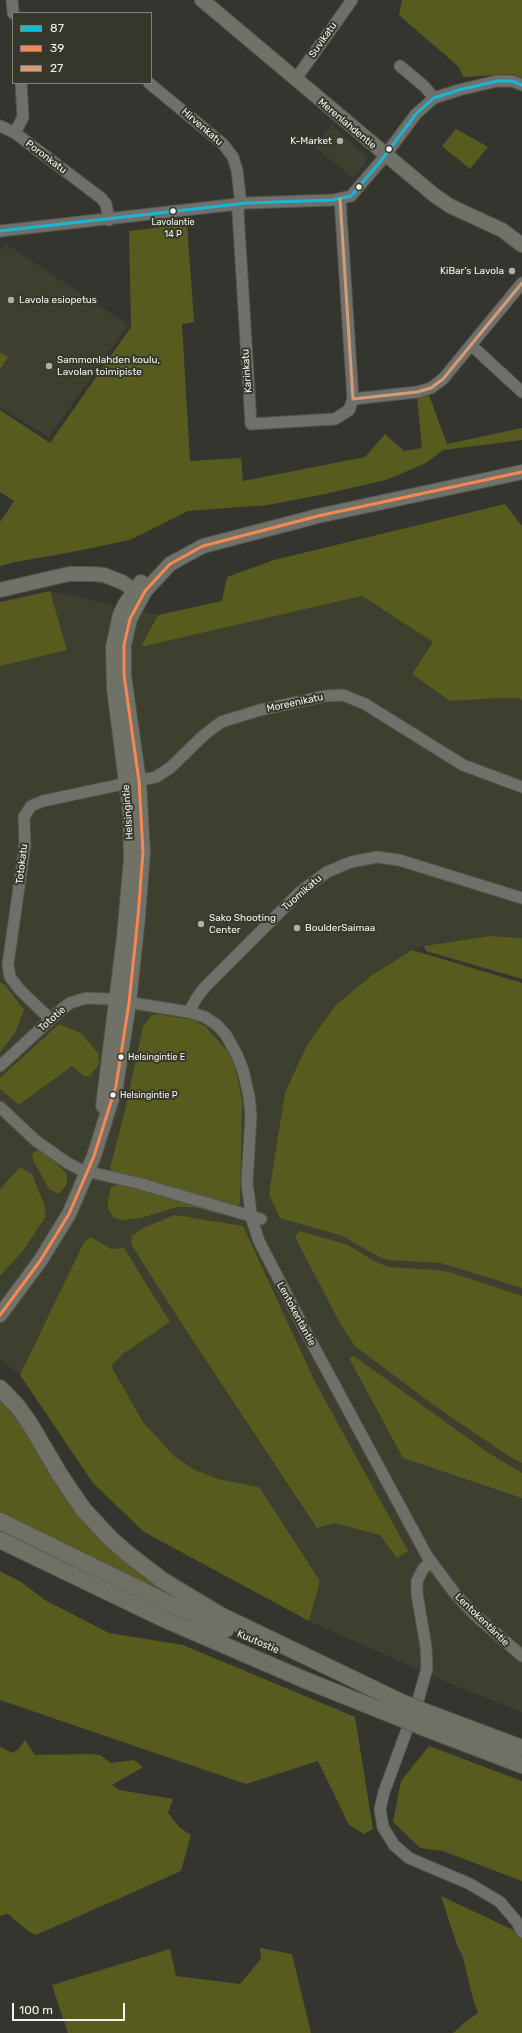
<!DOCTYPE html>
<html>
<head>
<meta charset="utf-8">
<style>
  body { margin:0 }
  #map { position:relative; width:522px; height:2033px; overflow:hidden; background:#34352f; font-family:Rubik,sans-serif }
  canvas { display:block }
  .legend { position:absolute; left:12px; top:12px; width:140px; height:72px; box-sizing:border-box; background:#36382c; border:1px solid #818379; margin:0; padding:5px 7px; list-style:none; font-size:12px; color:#f2f3ec }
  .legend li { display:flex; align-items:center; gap:8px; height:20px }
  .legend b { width:20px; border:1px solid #818379 }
  .scale { position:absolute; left:12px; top:2003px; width:113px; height:18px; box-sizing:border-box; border:2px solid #f2f3ec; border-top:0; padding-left:5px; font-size:12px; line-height:14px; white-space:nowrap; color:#f2f3ec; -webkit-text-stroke:3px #36382c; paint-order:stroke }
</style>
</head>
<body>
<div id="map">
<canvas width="522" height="2033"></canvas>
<ul class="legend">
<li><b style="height:5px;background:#1ab6d8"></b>87</li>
<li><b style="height:5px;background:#f88751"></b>39</li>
<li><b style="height:5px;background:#d39c74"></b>27</li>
</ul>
<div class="scale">100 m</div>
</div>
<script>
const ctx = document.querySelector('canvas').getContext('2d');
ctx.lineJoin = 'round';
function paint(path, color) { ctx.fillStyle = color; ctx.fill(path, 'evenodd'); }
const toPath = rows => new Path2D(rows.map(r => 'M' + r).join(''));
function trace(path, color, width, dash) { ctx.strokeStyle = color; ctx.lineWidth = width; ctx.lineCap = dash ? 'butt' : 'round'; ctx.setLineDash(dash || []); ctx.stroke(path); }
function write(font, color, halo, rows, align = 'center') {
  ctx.font = font + ' Rubik,sans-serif'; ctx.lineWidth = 4; ctx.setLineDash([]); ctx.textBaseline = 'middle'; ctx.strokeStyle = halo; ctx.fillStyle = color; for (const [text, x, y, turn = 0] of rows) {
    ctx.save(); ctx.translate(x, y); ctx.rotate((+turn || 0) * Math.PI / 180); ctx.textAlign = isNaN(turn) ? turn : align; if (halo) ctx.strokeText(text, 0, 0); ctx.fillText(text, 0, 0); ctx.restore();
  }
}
paint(toPath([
  [331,125,365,155,367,158,365,164,353,178,315,147],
  [6,244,128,325,49,437,0,408,0,251],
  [50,591,158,615,142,647,362,596,433,642,412,674,450,701,500,698,519,698,522,700,522,938,490,936,424,946,413,950,522,983,522,1712,458,1687,309,1621,320,1581,256,1487,218,1479,195,1470,175,1457,143,1422,111,1366,124,1353,111,1249,91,1237,84,1242,20,1375,0,1359,0,1276,22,1252,20,1167,0,1189,0,666,67,650]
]), '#3e402f');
paint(toPath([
  [402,0,522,0,522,78,513,74,463,77,459,67,399,15],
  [456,129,488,147,470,169,442,146],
  [187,224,194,322,182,324,190,461,241,458,243,481,365,457,385,434,404,451,422,448,417,398,429,395,447,444,522,428,522,440,443,450,426,463,386,480,325,494,268,505,188,511,130,540,67,553,15,562,0,566,0,522,14,501,0,492,0,410,50,443,131,327,129,231],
  [0,352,8,357,0,369],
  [505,504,522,526,522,700,519,698,500,698,450,701,412,674,433,642,362,596,141,647,158,615,222,601,227,577,274,560],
  [50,591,67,650,0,666,0,602],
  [490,936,522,938,522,979,426,951,424,946],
  [412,950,522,983,522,1288,441,1263,389,1260,381,1258,343,1236,280,1218,269,1194,285,1093,307,1045,336,1005,371,976],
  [0,982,5,985,24,1010,15,1033,0,1052],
  [156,1014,194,1020,206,1027,228,1052,235,1067,242,1100,240,1203,236,1208,113,1173,110,1168,125,1111,143,1026,151,1016],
  [59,1024,81,1033,98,1053,99,1064,90,1076,84,1076,72,1066,19,1105,0,1089,0,1078],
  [40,1150,46,1153,65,1172,67,1177,67,1184,59,1194,49,1189,34,1162,32,1154,36,1151],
  [20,1167,32,1174,44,1204,46,1216,22,1252,0,1276,0,1189],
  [118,1184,228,1212,229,1216,192,1207,177,1207,141,1218,122,1220,114,1218,108,1209,108,1200,111,1187],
  [175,1215,243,1226,314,1380,408,1551,397,1558,380,1535,334,1523,317,1528,182,1324,131,1244,132,1236,145,1227],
  [300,1231,348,1245,374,1261,388,1267,435,1270,449,1272,522,1296,522,1463,507,1455,432,1404,355,1346,340,1323,296,1239,296,1235],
  [91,1237,111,1249,124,1248,170,1322,124,1353,111,1366,143,1422,175,1457,195,1470,218,1479,259,1487,320,1581,309,1621,144,1532,93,1483,20,1375,84,1242],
  [354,1356,487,1452,522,1473,522,1498,403,1458,349,1358],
  [0,1396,9,1404,39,1451,173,1594,172,1597,0,1513],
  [0,1571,21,1582,45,1600,109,1633,183,1645,355,1717,373,1829,364,1834,349,1825,318,1761,246,1784,0,1700],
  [25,1740,35,1755,89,1754,100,1755,111,1763,134,1760,143,1767,112,1785,119,1790,173,1799,168,1813,180,1828,191,1835,181,1871,36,1935,28,1931,8,1914,0,1916,0,1747,13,1753,19,1748],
  [429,1746,522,1781,522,1881,443,1851,420,1848,393,1822,401,1781],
  [441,1896,522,1934,522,2033,453,2033,464,2023,478,2013,473,1999,463,1957,457,1945],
  [260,1948,292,1954,311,2033,68,2033,52,1985,170,1949,176,1976,240,1984,261,1959]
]), '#575b1d');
const minor = toPath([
  [12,0,13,13],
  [400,66,425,87,434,98],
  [295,80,352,0],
  [21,83,23,117,15,133,101,198,106,204,109,220],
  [149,83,223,144,233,157,237,170,240,196,238,212,251,424,335,419,349,410,353,399],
  [0,126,15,133],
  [340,199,353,399,417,392,431,388,443,379,522,283],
  [0,231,247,203,333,200,351,196,380,162,416,114,434,98,459,90,497,81,512,81,522,85],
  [471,345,522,392],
  [189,1012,196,999,204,988,300,892,327,872,351,862,377,857,399,860,522,898],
  [50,1019,20,990,10,977,8,964,25,845,24,817,31,806,43,801,156,777,170,768,204,735,221,722,260,710,325,696,343,695,365,704,463,765,522,787],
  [0,1066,62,1009,70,1003,86,998,108,999,189,1012,205,1017,217,1025,226,1035,237,1055,243,1070,249,1096,251,1116,247,1183,252,1220,259,1241,306,1332,427,1556,456,1595,474,1614,522,1656],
  [0,1107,35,1140,66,1162,81,1170,138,1183,261,1219],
  [431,1561,423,1569,417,1581,417,1594,426,1647,427,1668,419,1697,384,1792,380,1809,383,1827,394,1845,409,1858,470,1884,500,1902,517,1922,522,1932]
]);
const major = toPath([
  [202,0,434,195,450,206,502,230,522,245],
  [0,590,69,574,93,574,104,575,122,582,134,590,139,597],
  [103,1106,124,937,131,859,130,813,114,689,113,647,120,615,125,604,141,582],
  [0,1315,40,1261,69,1214,94,1156,116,1086,129,1003,138,917,143,852,139,781,124,675,124,645,130,619,145,591,170,564,203,546,318,516,522,472]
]);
const highway = toPath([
  [0,1388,18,1407,30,1424,60,1475,83,1509,110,1538,128,1554,162,1580,220,1615,401,1702],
  [0,1521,166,1602,226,1629],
  [0,1540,166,1620,305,1680,395,1716],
  [431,1714,522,1748],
  [425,1728,522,1765]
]);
trace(minor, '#53544e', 13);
trace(major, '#53544e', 16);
trace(highway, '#53544e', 18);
trace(minor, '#70706b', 11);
trace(major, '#707167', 14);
trace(highway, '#707165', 16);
const highwayBridge = toPath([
  [401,1702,431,1714],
  [395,1716,425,1728]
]);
trace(highwayBridge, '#53544e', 18, []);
trace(highwayBridge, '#707165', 16);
trace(toPath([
  [0,231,247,203,333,200,351,196,380,162,416,114,434,98,459,90,497,81,512,81,522,85]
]), '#1ab6d8', 3);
trace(toPath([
  [0,1315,40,1261,69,1214,94,1156,116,1086,129,1003,138,917,143,852,139,781,124,675,124,645,130,619,145,591,170,564,203,546,318,516,522,472]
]), '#f88751', 3);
trace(toPath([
  [340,199,353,399,417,392,431,388,443,379,522,283]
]), '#d39c74', 3);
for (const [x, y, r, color] of [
  [340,141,4,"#b0b0aa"],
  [389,149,3.5,"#f2f3ec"],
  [359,187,3.5,"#f2f3ec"],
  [173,211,3.5,"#f2f3ec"],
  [512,271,4,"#b0b0aa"],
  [11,300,4,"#b0b0aa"],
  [49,366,4,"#b0b0aa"],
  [201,924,4,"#b0b0aa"],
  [297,928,4,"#b0b0aa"],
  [121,1057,3.5,"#f2f3ec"],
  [113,1095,3.5,"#f2f3ec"]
]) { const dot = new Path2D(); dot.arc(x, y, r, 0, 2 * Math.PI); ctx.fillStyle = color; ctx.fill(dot); trace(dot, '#36382c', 1.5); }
write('9px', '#f2f3ec', '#36382c', [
  ["Lavolantie",173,222,"center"],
  ["14 P",173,234,"center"],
  ["Helsingintie E",128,1057],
  ["Helsingintie P",120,1095]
], 'left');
write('10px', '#f2f3ec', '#36382c', [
  ["Suvikatu",323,40,-55],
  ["Merenlahdentie",347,124,40],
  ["Hirvenkatu",202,127,41],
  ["Poronkatu",46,157,37],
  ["Karinkatu",247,371,-94],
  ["Moreenikatu",295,703,-12],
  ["Helsingintie",128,812,-94],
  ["Totokatu",22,864,-83],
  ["Tuomikatu",302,893,-41],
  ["Tototie",52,1019,-42],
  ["Lentokentäntie",296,1314,62],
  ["Lentokentäntie",482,1620,44],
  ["Kuutostie",258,1642,23]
]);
write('10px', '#f2f3ec', '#36382c', [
  ["K-Market",332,141,"right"],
  ["KiBar's Lavola",504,271,"right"],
  ["Lavola esiopetus",19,300],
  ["Sammonlahden koulu,",57,360],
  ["Lavolan toimipiste",57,372],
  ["Sako Shooting",209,918],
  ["Center",209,930],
  ["BoulderSaimaa",305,928]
], 'left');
</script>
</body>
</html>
